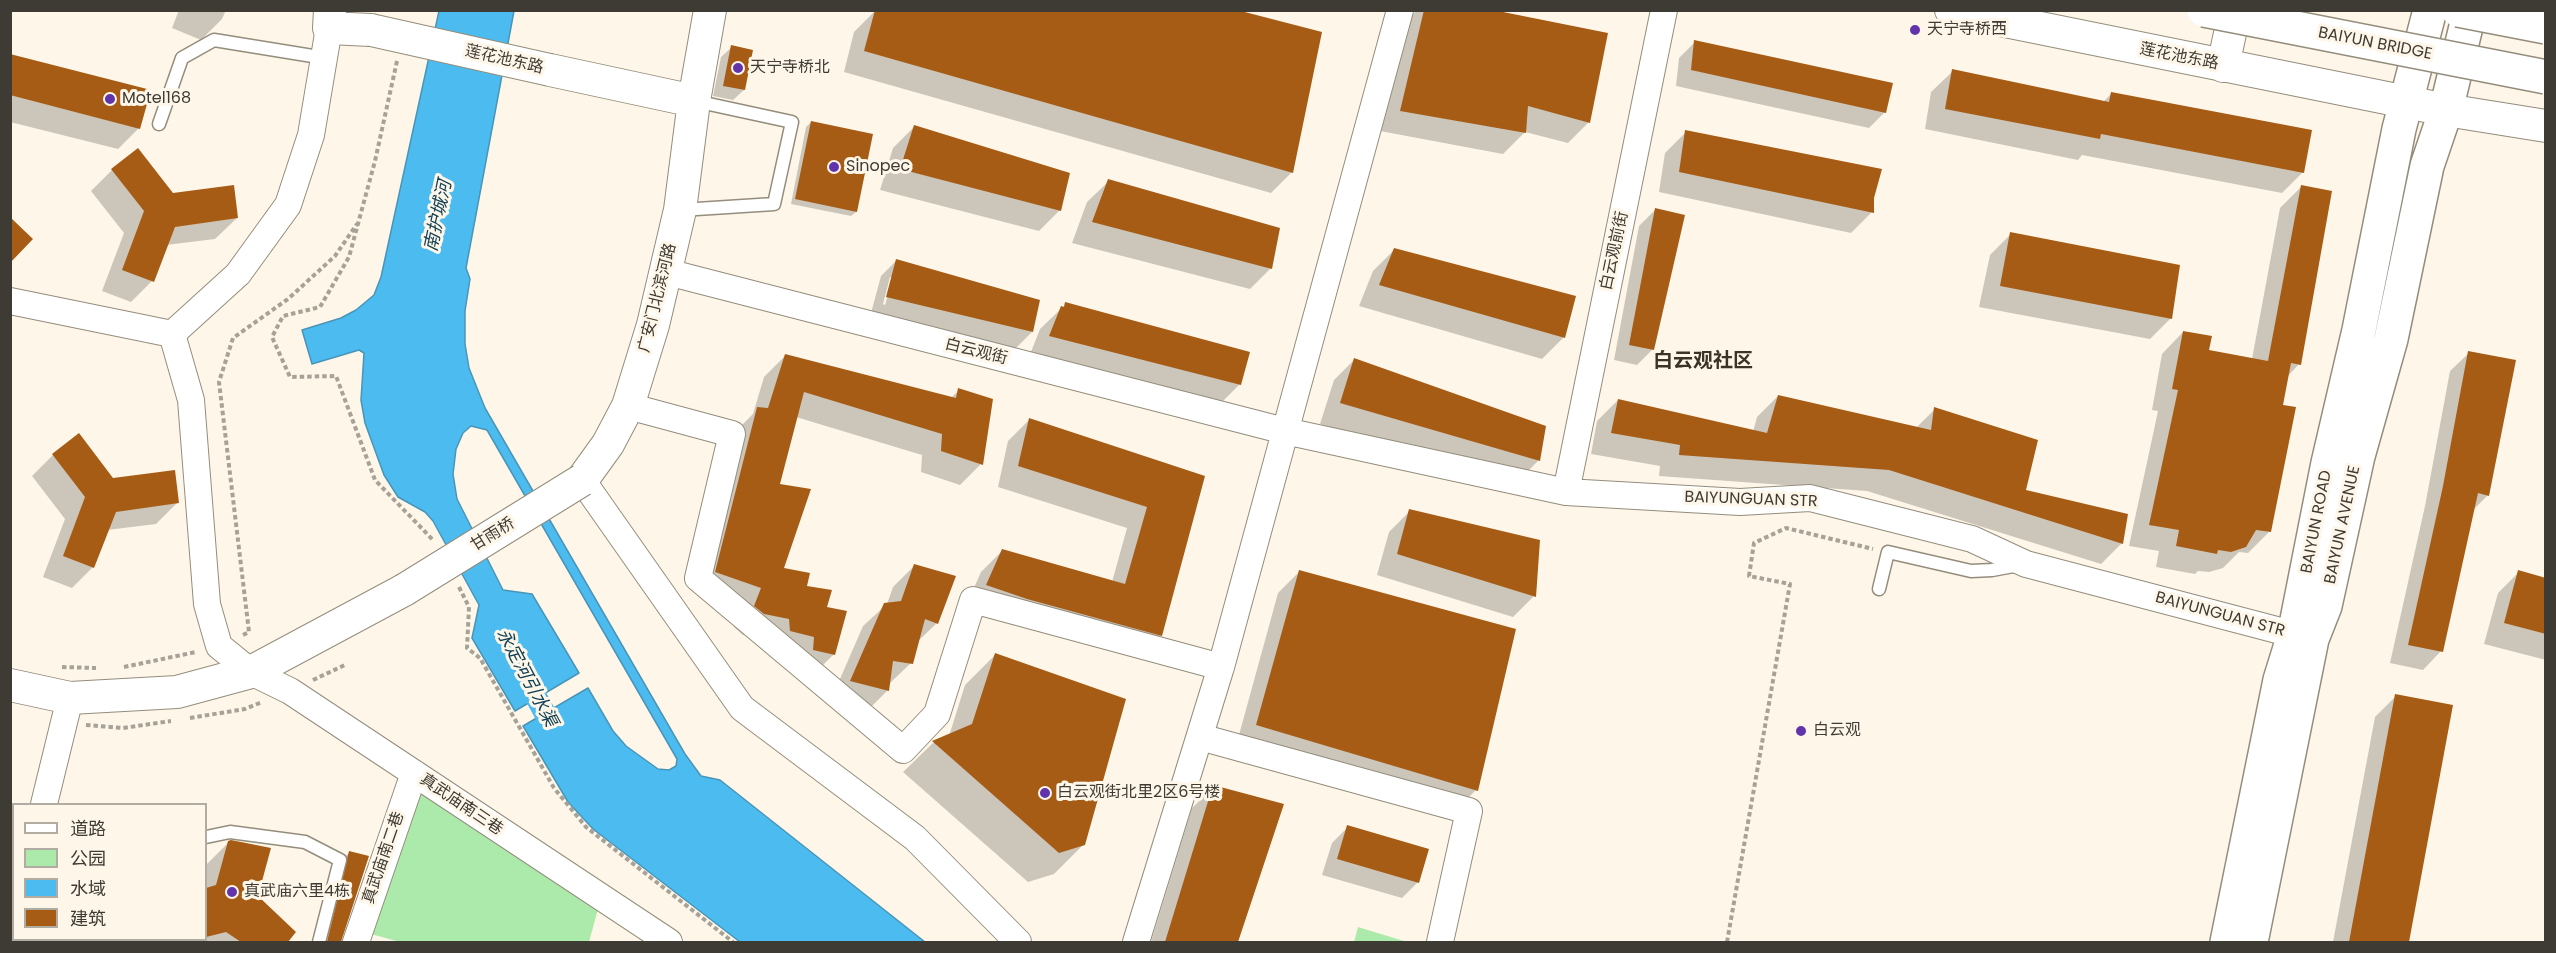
<!DOCTYPE html>
<html>
<head>
<meta charset="utf-8">
<style>
  body { margin:0 }
  #map { position:relative; width:2556px; height:953px; overflow:hidden; background:#fef7e9; font-family:Poppins,"Noto Sans SC",sans-serif }
  canvas { display:block }
  .frame { position:absolute; inset:0; border:12px solid #3e3b34; pointer-events:none }
  .legend { position:absolute; left:12px; top:803px; width:195px; height:138px; box-sizing:border-box; background:#fef7e9; border:2px solid #b1aca1; margin:0; padding:8px 10px; list-style:none; font-size:18px; color:#3e3b34 }
  .legend li { display:flex; align-items:center; gap:12px; height:30px }
  .legend b { width:30px; border:2px solid #b1aca1 }
</style>
</head>
<body>
<div id="map">
<canvas width="2556" height="953"></canvas>
<div class="frame"></div>
<ul class="legend">
<li><b style="height:8px;background:#fff"></b>道路</li>
<li><b style="height:16px;background:#aceaac"></b>公园</li>
<li><b style="height:16px;background:#4cbcf0"></b>水域</li>
<li><b style="height:16px;background:#a75c15"></b>建筑</li>
</ul>
</div>
<script>
const ctx = document.querySelector('canvas').getContext('2d');
ctx.lineJoin = 'round';
function paint(path, color) { ctx.fillStyle = color; ctx.fill(path, 'evenodd'); }
const toPath = rows => new Path2D(rows.map(r => 'M' + r).join(''));
function trace(path, color, width, dash) { ctx.strokeStyle = color; ctx.lineWidth = width; ctx.lineCap = dash ? 'butt' : 'round'; ctx.setLineDash(dash || []); ctx.stroke(path); }
function write(font, color, halo, rows, align = 'center') {
  ctx.font = font + ' Poppins,"Noto Sans SC",sans-serif'; ctx.lineWidth = 6; ctx.setLineDash([]); ctx.textBaseline = 'middle'; ctx.strokeStyle = halo; ctx.fillStyle = color; for (const [text, x, y, turn = 0] of rows) {
    ctx.save(); ctx.translate(x, y); ctx.rotate((+turn || 0) * Math.PI / 180); ctx.textAlign = isNaN(turn) ? turn : align; if (halo) ctx.strokeText(text, 0, 0); ctx.fillText(text, 0, 0); ctx.restore();
  }
}
paint(toPath([
  [414,773,601,898,589,942,400,942,360,931],
  [1358,927,1404,941,1403,942,1354,942]
]), '#aceaac');
const water = toPath([
  [439,11,514,11,466,268,470,279,465,311,465,344,469,368,485,408,685,754,701,776,720,780,925,942,740,942,593,829,568,802,523,726,588,688,613,731,626,746,658,769,669,770,676,766,677,759,487,430,471,426,463,433,456,449,453,474,457,499,503,590,532,594,579,673,515,711,472,638,479,605,433,521,425,512,398,497,384,475,365,423,361,400,364,353,359,350,312,364,302,330,341,318,356,310,374,295,381,277,439,11]
]);
paint(water, '#4cbcf0');
trace(water, '#4895b8', 1.5);
paint(toPath([
  [179,10,226,10,222,19,201,40,172,28],
  [876,10,1292,172,1271,193,844,72,854,32],
  [1417,10,1485,10,1589,122,1568,143,1525,132,1503,154,1380,131,1407,21],
  [1695,42,1885,112,1869,128,1676,86,1679,58],
  [732,47,744,90,733,100,713,96,721,57],
  [10,56,139,128,118,149,10,122],
  [1953,71,2103,102,2112,93,2303,172,2282,193,2082,155,2078,160,1925,129,1931,92],
  [811,122,856,212,851,216,791,204,806,127],
  [914,127,1060,210,1039,231,880,190,893,148],
  [1686,132,1873,197,1872,212,1851,233,1659,192,1665,153],
  [112,170,237,218,215,239,166,245,152,281,131,302,102,291,124,233,91,191],
  [1109,181,1271,268,1250,289,1072,243,1087,202],
  [2301,187,2299,364,2287,377,2281,406,2269,532,2248,553,2239,552,2223,568,2209,572,2198,571,2195,574,2156,567,2159,551,2129,546,2158,411,2152,410,2162,354,2183,332,2208,351,2252,359,2280,208],
  [1655,210,1653,349,1637,365,1614,360,1639,226],
  [2011,234,2171,318,2150,339,1979,307,1990,255],
  [1395,249,1574,298,1563,338,1542,359,1359,306,1373,271],
  [897,260,1032,332,1016,348,871,313,881,276],
  [890,277,893,277,885,305,883,304],
  [1066,304,1240,384,1219,405,1029,357,1040,329],
  [2469,353,2488,495,2473,510,2441,651,2423,670,2390,663,2425,506,2450,371],
  [785,356,950,399,959,390,981,464,960,485,921,472,922,455,796,417,778,486,782,569,806,588,834,654,813,675,768,639,743,635,734,627,741,609,695,593,737,430,753,414,764,377],
  [1355,359,1544,427,1538,461,1517,482,1320,424,1334,380],
  [1778,396,1916,428,1935,409,2024,491,2122,543,2101,564,1867,491,1659,476,1660,466,1591,454,1597,421,1618,400,1753,432,1757,417],
  [1029,420,1203,477,1161,635,1140,656,966,606,981,572,1002,551,1112,582,1127,528,998,487,1008,441],
  [78,435,113,480,177,503,156,524,107,530,93,567,72,588,43,577,65,519,32,476,53,455],
  [1410,511,1539,541,1534,596,1513,617,1377,575,1389,532],
  [914,566,937,623,917,642,911,663,889,684,888,690,867,711,830,702,863,626,887,604,893,587],
  [1299,572,1476,790,1455,811,1236,746,1278,593],
  [2519,572,2546,579,2546,660,2484,644,2498,593],
  [995,655,1084,844,1054,874,1028,882,903,772,933,743,949,736,965,685],
  [2396,696,2451,706,2408,942,2333,942,2375,717],
  [1214,787,1282,805,1237,942,1151,942,1192,808],
  [1348,827,1418,882,1402,898,1322,875,1332,843],
  [228,843,256,896,294,932,286,942,22,942,25,940,206,940,206,865],
  [349,853,340,942,316,942,333,869]
]), '#0003');
trace(toPath([
  [523,673,560,741]
]), '#4cbcf0', 22);
paint(toPath([
  [875,10,1237,10,1322,32,1293,173,864,51],
  [1424,10,1493,10,1608,33,1590,123,1528,106,1526,133,1400,111],
  [1694,40,1893,83,1886,113,1691,70],
  [731,45,753,50,745,90,723,86],
  [10,54,151,90,140,129,10,95],
  [1952,69,2109,102,2111,92,2312,130,2304,173,2101,134,2100,139,1945,109],
  [811,121,873,134,857,212,795,199],
  [914,125,1070,173,1061,211,900,169],
  [1685,130,1882,169,1874,198,1874,213,1679,172],
  [138,148,173,193,234,185,238,218,175,227,154,282,122,270,144,211,111,169],
  [1108,179,1280,228,1272,269,1092,222],
  [2301,185,2332,191,2301,365,2291,363,2283,405,2296,407,2271,532,2256,530,2246,547,2231,552,2218,550,2217,554,2176,546,2179,530,2149,525,2178,390,2172,389,2183,331,2212,336,2209,350,2268,361],
  [1655,208,1685,215,1654,350,1629,345],
  [10,217,33,239,10,263],
  [2010,232,2180,265,2172,319,2000,286],
  [1394,248,1576,296,1565,338,1379,285],
  [896,259,1040,300,1033,332,886,297],
  [1065,302,1250,352,1241,385,1049,336,1061,306,1064,307],
  [2468,351,2516,360,2489,496,2478,493,2443,652,2408,645,2443,486],
  [785,354,956,398,958,388,993,399,983,465,941,451,942,434,804,392,780,484,811,489,784,568,810,573,807,586,832,590,827,607,847,611,835,655,813,650,814,637,790,631,789,619,764,614,754,606,761,588,715,572,757,407,768,408],
  [1354,358,1546,426,1540,461,1340,403],
  [1778,395,1931,430,1934,407,2038,440,2026,490,2128,514,2123,544,1889,470,1679,455,1680,445,1611,433,1618,399,1767,433],
  [1029,418,1205,476,1162,636,1027,599,986,585,1002,549,1125,584,1147,507,1018,466],
  [79,433,113,478,175,470,179,503,116,512,94,568,63,556,85,497,52,454],
  [1409,509,1540,540,1536,597,1397,554],
  [914,564,956,576,938,624,925,619,913,664,893,661,889,691,850,681,884,603,901,601],
  [1299,570,1516,629,1478,791,1256,725],
  [2518,570,2546,578,2546,634,2504,623],
  [995,653,1126,699,1085,845,1059,853,932,741,972,724],
  [2395,694,2453,705,2409,942,2349,942],
  [1213,785,1284,804,1238,942,1165,942],
  [1347,825,1429,849,1419,883,1337,859],
  [231,840,271,848,258,896,296,932,288,942,241,942,226,932,206,937,206,888,216,885,228,841],
  [349,851,369,856,341,942,327,942]
]), '#a75c15');
const service = toPath([
  [159,124,182,58,214,40,325,58],
  [681,210,774,204,792,122,695,101],
  [1879,589,1888,552,1971,571,1992,570,2019,565],
  [206,837,230,832,305,842,340,860,319,942]
]);
const minor = toPath([
  [667,272,1285,431,1566,492,1740,502,1810,498,1972,539,2026,564,2311,639],
  [10,301,172,334],
  [172,334,191,400,207,604,219,646,251,672,290,691,669,942],
  [172,334,238,274,288,205,311,135,329,28],
  [628,406,732,434,698,578,903,750,937,714,973,600,1221,667],
  [582,480,742,708,915,838,1018,942],
  [1566,492,1664,10],
  [1200,737,1469,811,1440,942],
  [44,804,70,698],
  [10,939,14,926],
  [356,942,414,773],
  [1136,942,1221,667,1400,10]
]);
const tertiary = toPath([
  [330,10,329,28,371,30],
  [1951,10,2446,110,2546,126],
  [2223,66,2235,10],
  [550,70,694,101],
  [582,480,608,444,628,406,653,325,680,210,694,101,710,10],
  [10,685,70,698,177,692,251,672,404,590]
]);
const secondary = toPath([
  [2227,942,2280,680,2294,635,2328,463,2359,330,2399,129,2430,10],
  [2251,942,2312,639,2325,606,2358,456,2391,339,2427,166,2446,110,2470,10]
]);
trace(service, '#948d7c', 15);
trace(minor, '#948d7c', 28);
trace(tertiary, '#948d7c', 34);
trace(secondary, '#948d7c', 36);
trace(toPath([
  [397,61,375,161,349,257,320,307,283,316,272,337,290,377,336,376,375,480,434,541],
  [459,587,469,607,467,648,480,658,554,788,586,827,733,942],
  [243,635,249,632,219,382,233,338,288,299,335,256,357,224],
  [62,667,96,668],
  [124,667,196,652],
  [313,680,347,664],
  [190,718,245,709,262,702],
  [86,725,123,728,171,721],
  [1727,942,1790,584,1749,576,1754,543,1786,528,1873,549]
]), '#a7a297', 4, [4.5, 3]);
trace(service, '#fff', 12);
trace(minor, '#fff', 26);
trace(tertiary, '#fff', 32);
trace(secondary, '#fff', 33);
const tertiaryBridge = toPath([
  [371,30,550,70],
  [404,590,582,480]
]);
const trunkBridge = toPath([
  [2204,10,2546,77],
  [2458,10,2546,27]
]);
trace(tertiaryBridge, '#948d7c', 34, []);
trace(trunkBridge, '#948d7c', 36, []);
trace(tertiaryBridge, '#fff', 32);
trace(trunkBridge, '#fff', 33);
for (const [x, y, r, color] of [
  [1915,30,6,"#6134ac"],
  [738,68,6,"#6134ac"],
  [110,99,6,"#6134ac"],
  [834,167,6,"#6134ac"],
  [1801,731,6,"#6134ac"],
  [1045,793,6,"#6134ac"],
  [232,892,6,"#6134ac"]
]) { const dot = new Path2D(); dot.arc(x, y, r, 0, 2 * Math.PI); ctx.fillStyle = color; ctx.fill(dot); trace(dot, '#fef7e9', 2); }
write('16px', '#3e3b34', '#fef7e9', [
  ["天宁寺桥西",1927,30],
  ["天宁寺桥北",750,68],
  ["Motel168",122,99],
  ["Sinopec",846,167],
  ["白云观",1813,731],
  ["白云观街北里2区6号楼",1057,793],
  ["真武庙六里4栋",244,892]
], 'left');
write('16px', '#3e3b34', '#fef7e9', [
  ["BAIYUN BRIDGE",2375,44,11],
  ["莲花池东路",2179,57,11],
  ["莲花池东路",504,60,13],
  ["白云观前街",1615,251,-78],
  ["广安门北滨河路",658,298,-76],
  ["白云观街",976,352,14],
  ["BAIYUNGUAN STR",1751,500,2],
  ["BAIYUN ROAD",2317,522,-79],
  ["BAIYUN AVENUE",2343,525,-78],
  ["甘雨桥",493,535,-32],
  ["BAIYUNGUAN STR",2220,615,15],
  ["真武庙南三巷",461,805,34],
  ["真武庙南二巷",384,858,-71]
]);
write('italic 18px', '#114156', '#fef7e9', [
  ["南护城河",439,216,-78],
  ["永定河引水渠",526,678,62]
]);
write('bold 20px', '#3b3426', '#fef7e9', [
  ["白云观社区",1703,362]
]);
</script>
</body>
</html>
